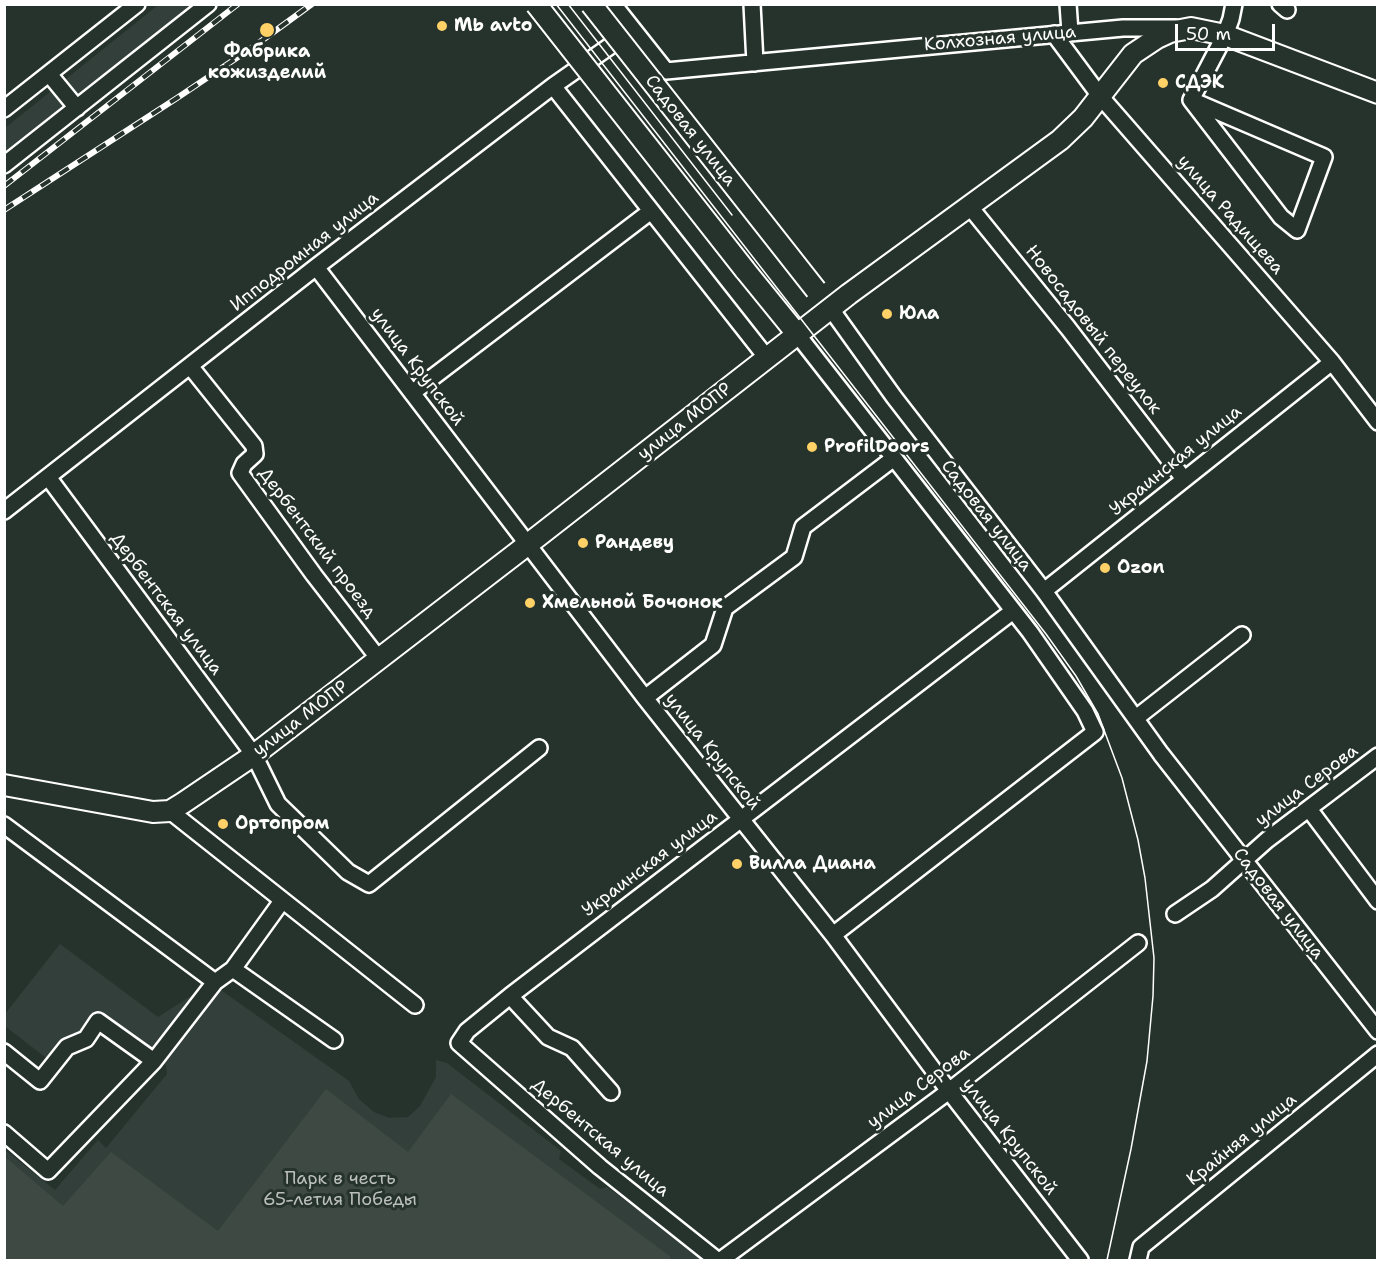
<!DOCTYPE html>
<html>
<head>
<meta charset="utf-8">
<style>
  body { margin:0 }
  #map { position:relative; width:1382px; height:1265px; overflow:hidden; background:#26332d; font-family:"Shantell Sans",sans-serif }
  canvas { display:block }
  .frame { position:absolute; inset:0; border:6px solid #fff; pointer-events:none }
  .scale { position:absolute; left:1175px; top:24px; width:100px; height:27px; box-sizing:border-box; border:3px solid #fff; border-top:0; padding-left:8px; font-size:18px; line-height:21px; white-space:nowrap; color:#fff; -webkit-text-stroke:4px #26332d; paint-order:stroke }
</style>
</head>
<body>
<div id="map">
<canvas width="1382" height="1265"></canvas>
<div class="frame"></div>
<div class="scale">50 m</div>
</div>
<script>
const ctx = document.querySelector('canvas').getContext('2d');
ctx.lineJoin = 'round';
function paint(path, color) { ctx.fillStyle = color; ctx.fill(path, 'evenodd'); }
const toPath = rows => new Path2D(rows.map(r => 'M' + r).join(''));
function trace(path, color, width, dash) { ctx.strokeStyle = color; ctx.lineWidth = width; ctx.lineCap = dash ? 'butt' : 'round'; ctx.setLineDash(dash || []); ctx.stroke(path); }
function write(font, color, halo, rows, align = 'center') {
  ctx.font = font + ' "Shantell Sans",sans-serif'; ctx.lineWidth = 6; ctx.setLineDash([]); ctx.textBaseline = 'middle'; ctx.strokeStyle = halo; ctx.fillStyle = color; for (const [text, x, y, turn = 0] of rows) {
    ctx.save(); ctx.translate(x, y); ctx.rotate((+turn || 0) * Math.PI / 180); ctx.textAlign = isNaN(turn) ? turn : align; if (halo) ctx.strokeText(text, 0, 0); ctx.fillText(text, 0, 0); ctx.restore();
  }
}
paint(toPath([
  [158,5,221,5,5,174,5,128],
  [60,944,158,1017,211,983,349,1081,359,1099,374,1112,389,1118,408,1117,420,1106,436,1077,436,1060,447,1063,561,1151,559,1159,600,1189,607,1187,707,1260,5,1260,4,1149,55,1190,98,1140,106,1148,167,1074,166,1065,103,1013,59,1068,5,1026,5,1014]
]), '#333f3a');
paint(toPath([
  [326,1089,408,1152,451,1094,671,1257,668,1260,5,1260,5,1157,63,1206,111,1152,218,1231]
]), '#3e4944');
const minor = toPath([
  [613,4,666,71,1123,28,1176,28],
  [752,4,755,63],
  [1068,4,1070,32],
  [1280,4,1287,10],
  [1054,34,1100,96,1332,362,1378,422],
  [49,74,77,108],
  [553,86,767,358],
  [1191,100,1281,217,1297,230,1324,157,1191,100,1225,35,1231,19,1234,4],
  [4,109,137,4],
  [4,165,208,4],
  [970,207,1068,328,1184,479],
  [316,267,645,698,833,935,949,1091,1080,1260],
  [831,309,894,397,1044,591,1161,754,1378,1031],
  [797,334,1030,632,1085,711,1095,732,833,935],
  [190,366,254,446,255,454,244,464,240,473,314,575,379,659],
  [412,393,651,211],
  [48,477,254,755,278,804,348,872,369,884,539,748],
  [4,511,316,267,553,86,633,30],
  [1044,591,1332,362],
  [645,698,713,645,725,608,794,557,803,527,894,458],
  [1136,718,1242,635],
  [1309,809,1378,901],
  [170,811,415,1005],
  [4,825,215,982],
  [1175,914,1212,889,1267,840,1378,756],
  [233,969,334,1040],
  [510,996,548,1037,572,1048,611,1092],
  [4,1052,40,1081,67,1047,86,1039,98,1021,154,1061],
  [4,1133,48,1171,154,1061,215,982,233,969,282,901],
  [717,1260,600,1167,459,1043,467,1031,510,996,1013,611],
  [721,1260,949,1091,1138,943],
  [1138,1260,1141,1247,1378,1054]
]);
const major = toPath([
  [745,270,797,334],
  [4,785,153,812,170,811,183,803,254,755,527,545,849,294,1060,140,1083,118,1133,54,1157,38,1170,32,1191,28,1225,35,1378,93]
]);
trace(minor, '#fff', 20);
trace(major, '#fff', 24);
trace(minor, '#26332d', 15);
trace(major, '#26332d', 20);
trace(toPath([
  [556,4,1046,634,1076,676,1098,714,1122,778,1138,840,1145,878,1154,958,1153,996,1147,1061,1131,1149,1107,1260],
  [568,4,732,215]
]), '#fff', 1.5);
const rail = toPath([
  [4,186,238,4],
  [4,210,177,98,253,47,312,4]
]);
trace(rail, '#fff', 6);
trace(rail, '#26332d', 4, [11]);
const majorBridge = toPath([
  [536,4,745,270],
  [591,4,816,290]
]);
trace(majorBridge, '#fff', 24, []);
trace(majorBridge, '#26332d', 20);
for (const [x, y, r, color] of [
  [442,26,6,"#ffd166"],
  [267,30,8,"#ffd166"],
  [1163,83,6,"#ffd166"],
  [887,314,6,"#ffd166"],
  [812,447,6,"#ffd166"],
  [583,543,6,"#ffd166"],
  [1105,568,6,"#ffd166"],
  [530,603,6,"#ffd166"],
  [223,824,6,"#ffd166"],
  [737,864,6,"#ffd166"]
]) { const dot = new Path2D(); dot.arc(x, y, r, 0, 2 * Math.PI); ctx.fillStyle = color; ctx.fill(dot); trace(dot, '#26332d', 2); }
write('bold 18px', '#fff', '#26332d', [
  ["Mb avto",454,26],
  ["Фабрика",267,52,"center"],
  ["кожизделий",267,73,"center"],
  ["СДЭК",1175,83],
  ["Юла",899,314],
  ["ProfilDoors",824,447],
  ["Рандеву",595,543],
  ["Ozon",1117,568],
  ["Хмельной Бочонок",542,603],
  ["Ортопром",235,824],
  ["Вилла Диана",749,864]
], 'left');
write('18px', '#fff', '#26332d', [
  ["Колхозная улица",1000,39,-5],
  ["Садовая улица",690,131,52],
  ["улица Радищева",1230,215,49],
  ["Ипподромная улица",305,252,-38],
  ["Новосадовый переулок",1093,330,52],
  ["улица Крупской",417,367,53],
  ["улица МОПР",685,422,-38],
  ["Украинская улица",1176,461,-39],
  ["Садовая улица",986,516,52],
  ["Дербентский проезд",317,543,53],
  ["Дербентская улица",166,604,53],
  ["улица МОПР",301,719,-37],
  ["улица Крупской",712,752,52],
  ["улица Серова",1307,786,-37],
  ["Украинская улица",650,864,-37],
  ["Садовая улица",1278,904,52],
  ["улица Серова",919,1088,-37],
  ["улица Крупской",1009,1137,52],
  ["Дербентская улица",600,1138,40],
  ["Крайняя улица",1242,1140,-39]
]);
write('18px', '#bbbfbe', '#26332d', [
  ["Парк в честь",340,1179],
  ["65-летия Победы",340,1200]
]);
</script>
</body>
</html>
